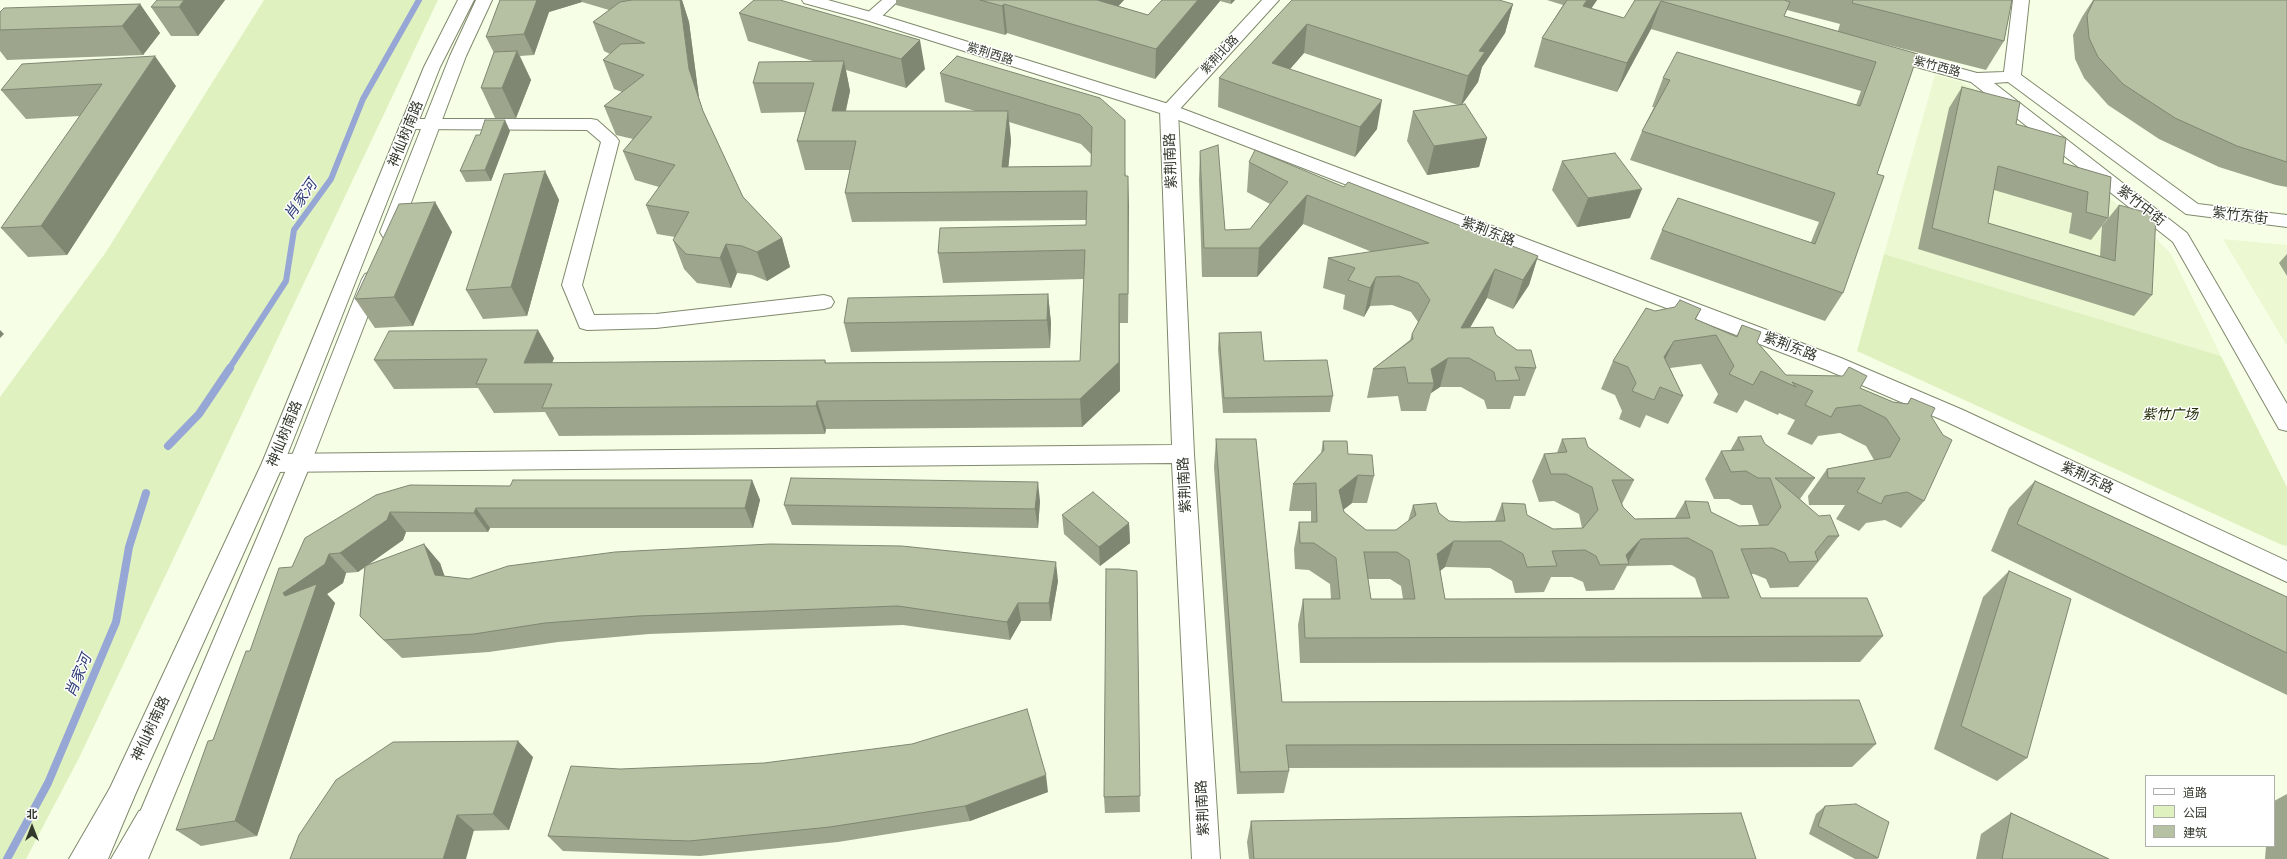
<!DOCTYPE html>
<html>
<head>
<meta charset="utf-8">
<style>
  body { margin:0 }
  #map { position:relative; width:2287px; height:859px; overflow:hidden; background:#f6ffe6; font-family:Bitter,"Noto Sans SC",serif }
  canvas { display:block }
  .legend { position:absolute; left:2145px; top:775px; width:130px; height:72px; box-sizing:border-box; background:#fff; border:1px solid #adafab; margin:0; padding:5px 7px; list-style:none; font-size:12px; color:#33382c }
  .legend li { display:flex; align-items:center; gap:8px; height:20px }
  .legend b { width:20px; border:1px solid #adafab }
  .north { position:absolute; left:12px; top:807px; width:40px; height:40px; -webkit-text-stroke:3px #fff; paint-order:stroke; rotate:0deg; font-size:11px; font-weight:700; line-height:16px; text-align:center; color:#33382c }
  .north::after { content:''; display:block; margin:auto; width:14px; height:18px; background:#33382c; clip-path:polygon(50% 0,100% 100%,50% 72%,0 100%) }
</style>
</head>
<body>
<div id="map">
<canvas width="2287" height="859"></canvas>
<ul class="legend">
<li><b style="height:5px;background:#fff"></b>道路</li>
<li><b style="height:11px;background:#e0f1c0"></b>公园</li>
<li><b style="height:11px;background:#b6c1a3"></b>建筑</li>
</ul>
<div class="north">北</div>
</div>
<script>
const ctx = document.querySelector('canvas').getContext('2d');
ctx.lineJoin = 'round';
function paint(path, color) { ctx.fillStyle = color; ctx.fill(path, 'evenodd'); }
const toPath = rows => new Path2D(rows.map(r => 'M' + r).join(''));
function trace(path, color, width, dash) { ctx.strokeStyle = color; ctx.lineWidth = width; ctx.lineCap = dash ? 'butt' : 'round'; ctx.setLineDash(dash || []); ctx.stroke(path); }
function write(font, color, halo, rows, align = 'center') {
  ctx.font = font + ' Bitter,"Noto Sans SC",serif'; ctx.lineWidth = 3; ctx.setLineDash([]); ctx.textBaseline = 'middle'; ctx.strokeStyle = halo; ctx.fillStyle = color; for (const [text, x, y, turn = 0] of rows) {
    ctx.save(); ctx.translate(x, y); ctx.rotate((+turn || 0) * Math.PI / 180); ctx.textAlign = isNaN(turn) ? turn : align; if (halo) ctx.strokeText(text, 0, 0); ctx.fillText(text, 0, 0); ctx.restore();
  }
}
paint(toPath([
  [1935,75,1960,81,1981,93,2147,229,2171,254,2221,356,1884,254],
  [2223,239,2287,245,2287,346]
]), '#ebf8d2');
paint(toPath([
  [264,0,438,0,79,758,26,859,0,859,0,397,106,252],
  [1884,254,2221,356,2287,487,2287,546,2282,545,1857,351]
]), '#e0f1c0');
trace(toPath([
  [229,369,286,281,294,230,331,179,363,99,419,0]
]), '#97a7d5', 6);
trace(toPath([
  [168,446,199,414,230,368],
  [7,859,48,783,116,622,129,547,146,493]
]), '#97a7d5', 8);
const street = toPath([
  [882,0,899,0,878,20,866,20,864,17,866,14,882,0],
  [1262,0,1279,0,1178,111,1194,454,1220,859,1192,859,1172,463,273,472,265,469,262,463,265,457,273,454,1172,445,1160,110,1262,0],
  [2013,0,2029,0,2021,75,2198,204,2287,215,2287,227,2186,214,2008,82,1994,83,2187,233,2287,404,2287,431,2279,429,2173,242,1971,82,1880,57,1878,53,1880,49,1886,48,1977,73,2004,72,2013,0],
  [409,119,591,119,597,120,616,137,619,141,582,285,594,315,656,314,824,295,831,297,834,302,831,307,824,309,656,328,587,330,580,328,562,285,601,142,587,130,403,129,400,125,403,121,409,119]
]);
const secondary = toPath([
  [458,0,474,0,440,67,284,463,130,806,99,859,69,859,110,788,262,463,424,67,458,0],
  [476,0,492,0,466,56,400,232,397,237,390,238,383,237,380,232,450,56,476,0],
  [802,0,828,0,878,14,1175,106,1841,358,1963,410,2287,561,2287,582,1947,422,1827,370,1163,114,866,20,804,3,802,0],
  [372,272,379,274,382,279,311,463,148,859,120,859,289,463,362,279,365,274,372,272]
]);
const highway = toPath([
  [120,784,130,788,134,797,108,859,80,859,110,788,120,784],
  [149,808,159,811,163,821,141,859,111,859,139,811,149,808]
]);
trace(street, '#7f896d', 2);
trace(secondary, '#7f896d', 2);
trace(highway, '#7f896d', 2);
paint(street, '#fff');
paint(secondary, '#fff');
paint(highway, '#fff');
paint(toPath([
  [225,0,198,36,171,36,151,7],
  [500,0,682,0,689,22,699,98,703,111,743,197,782,238,790,267,767,281,752,275,737,273,731,288,697,283,684,269,673,240,675,237,657,234,646,205,659,187,635,180,623,151,633,139,616,135,604,106,622,92,614,89,603,60,610,54,604,51,593,22,609,10,582,2,549,12,534,55,520,56,531,80,516,118,495,118,481,88,494,53,486,37],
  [754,0,925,69,906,88,846,70,850,91,846,111,975,111,945,102,940,73,1100,98,1126,176,1128,176,1128,323,1120,323,1120,391,1082,427,826,429,825,434,559,436,545,412,494,413,478,388,394,389,374,360,554,358,552,363,825,360,826,363,1080,361,1084,279,943,283,938,253,1086,225,1086,220,852,222,845,193,850,170,805,170,797,141,805,112,761,113,753,83,816,62,748,41,739,13],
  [1009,122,1081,144,1091,154,1091,166,1008,167,1011,141],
  [896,0,1124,0,1118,6,1148,15,1162,0,1235,0,1231,4,1220,1,1155,79,1007,33,1005,35,896,5],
  [1292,0,1513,4,1505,33,1482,67,1478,82,1462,104,1487,138,1479,167,1427,175,1407,141,1413,111,1458,105,1304,53,1290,69,1377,129,1355,157,1218,107,1219,78],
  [1547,0,1597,0,1591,8,1624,18,1635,0,2012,0,2004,41,1986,70,1857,37,1918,54,1877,174,1843,293,1825,321,1650,259,1662,230,1811,242,1819,222,1630,160,1642,131,1654,107,1652,107,1663,78,1856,105,1861,91,1651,29,1617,92,1534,67,1542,38,1563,5],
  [1787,10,1840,24,1838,31,1784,16],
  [2093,0,2287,0,2287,187,2276,185,2219,167,2159,139,2108,105,2084,78,2075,59,2073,35,2082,17],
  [140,4,160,33,143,55,7,60,0,51,0,12],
  [22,64,176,86,67,255,28,257,1,228,80,116,26,119,1,90],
  [1962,87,2016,124,2063,163,2111,177,2108,218,2091,240,2069,233,2072,213,1994,190,1988,223,2100,256,2102,226,2119,205,2152,295,2134,316,1918,249,1949,108],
  [510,131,491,181,466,182,460,171],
  [1200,151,1225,230,1250,229,1270,204,1247,192,1249,162,1344,187,1538,256,1529,285,1513,309,1487,298,1470,328,1496,335,1536,368,1525,396,1514,396,1510,409,1487,409,1484,400,1461,387,1440,387,1431,393,1426,411,1401,411,1398,396,1367,398,1373,369,1410,340,1412,334,1418,322,1411,312,1392,305,1370,306,1364,317,1343,309,1345,295,1323,288,1328,258,1372,252,1303,224,1257,277,1202,277,1199,180],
  [1562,161,1630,218,1577,227,1552,190],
  [545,171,559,200,527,316,483,319,466,290],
  [435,202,452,232,413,326,375,328,355,299],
  [2287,254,2287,276,2279,263],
  [1048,294,1051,323,1050,348,851,352,844,323],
  [1701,309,1696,319,1736,337,1742,325,1786,375,1860,388,1893,402,1907,404,1911,398,1931,416,1924,501,1901,528,1885,520,1866,523,1859,531,1836,519,1845,505,1809,505,1808,496,1827,469,1874,460,1866,446,1840,433,1818,436,1812,445,1787,434,1795,420,1779,413,1778,415,1745,400,1737,413,1713,403,1718,394,1701,364,1670,368,1683,396,1668,424,1646,415,1640,428,1619,419,1622,411,1615,395,1601,389,1613,361,1655,311],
  [1219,333,1264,361,1333,396,1330,412,1223,413,1218,349],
  [1738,437,1765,444,1815,478,1800,499,1839,536,1798,587,1770,588,1766,579,1754,574,1751,574,1761,598,1883,636,1860,662,1300,663,1298,625,1303,599,1331,599,1330,584,1309,570,1295,569,1294,549,1299,522,1311,522,1311,511,1289,511,1293,484,1321,453,1323,441,1348,454,1374,476,1367,503,1352,503,1343,510,1344,512,1366,530,1396,530,1408,521,1413,505,1439,513,1449,521,1463,522,1495,521,1502,503,1527,515,1553,529,1582,528,1579,514,1554,501,1539,502,1532,481,1544,454,1557,453,1562,439,1588,447,1634,480,1622,504,1623,507,1635,519,1675,518,1685,501,1711,512,1739,526,1759,525,1752,505,1741,505,1729,499,1714,499,1705,479,1721,451,1730,451],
  [1672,565,1695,578,1702,598,1445,599,1440,571,1445,567,1490,568,1512,581,1515,593,1544,592,1551,577,1572,577,1583,582,1586,591,1614,590,1627,566],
  [1368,579,1390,579,1401,586,1403,599,1371,599],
  [1216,439,1282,702,1876,744,1852,767,1288,768,1289,771,1284,793,1237,794,1214,467],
  [752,480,760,500,753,528,490,528,488,532,406,532,403,540,367,565,440,563,444,576,469,579,1058,581,1051,621,1021,621,1010,640,903,625,649,634,558,642,489,652,402,658,377,634,360,616,365,567,358,572,346,573,343,583,327,594,335,603,257,836,201,846,176,830,213,740,250,651,292,567,376,495],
  [2035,481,2287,597,2287,695,1991,551,2009,508],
  [1040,501,1038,528,792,525,784,505],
  [1062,515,1129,523,1130,543,1100,566,1064,534],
  [1137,571,1140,812,1105,813,1104,797],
  [2009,571,2027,758,1997,781,1934,749,1983,597],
  [533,757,509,830,299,835],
  [620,769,1048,792,970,821,838,842,700,856,563,851,548,836],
  [2287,794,2287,859,2265,859,2266,846,2274,846,2274,801],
  [1825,806,1878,858,1877,859,1855,859,1809,834,1816,814],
  [2011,813,2109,859,1976,859,1981,834],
  [1251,821,1756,859,1249,859,1247,842]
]), '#9da68c');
paint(toPath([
  [184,0,225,0,198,36,179,7],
  [537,0,581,0,582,2,549,12,534,55,524,34],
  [680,0,682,0,689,22,699,98,689,69],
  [1097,0,1124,0,1098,29],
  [1198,0,1220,0,1220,1,1155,79,1156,49],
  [1231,0,1235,0,1231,4],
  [1587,0,1597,0,1574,35,1583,6],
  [1661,1,1651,29,1617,92,1627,63],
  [140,4,160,33,143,55,122,26],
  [1004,4,1007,33,1005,35,1002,6],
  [1513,4,1505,33,1482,67,1478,82,1461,106,1468,76,1479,51],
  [1307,24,1304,53,1270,92,1272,63],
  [920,40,925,69,906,88,901,59],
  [517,51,531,80,516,118,502,88],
  [155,56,176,86,67,255,41,226],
  [844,61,850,91,839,140,832,111],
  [1382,100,1377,129,1355,157,1360,127],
  [1008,111,1011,141,1006,191,1002,167],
  [505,120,510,131,491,181,485,170],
  [1487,138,1479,167,1427,175,1434,146],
  [545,171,559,200,527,316,511,287],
  [1128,176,1129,205,1128,323],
  [1642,189,1630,218,1577,227,1588,198],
  [1307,195,1303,224,1257,277,1259,248],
  [435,202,452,232,413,326,394,297],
  [782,238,790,267,767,281,757,252],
  [726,244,737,273,731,288,720,258],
  [1538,256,1529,285,1513,309,1523,280],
  [1495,269,1487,298,1453,357,1461,328],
  [1376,277,1370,306,1364,317,1370,288],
  [1048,294,1051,323,1050,348,1047,320],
  [1119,294,1120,391,1082,427,1080,399],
  [0,330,4,334,0,338],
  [538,330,554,358,544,384,524,363],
  [1674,341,1660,370,1664,357],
  [1448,358,1440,387,1431,393,1434,383,1431,369],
  [817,401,826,429,825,434,816,406],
  [1358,475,1352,503,1334,517,1339,490],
  [752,480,760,500,753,528,745,508],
  [1038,482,1040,501,1038,528,1035,509],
  [476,508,490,528,488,532,474,513],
  [390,512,406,532,403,540,358,572,340,553],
  [1129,523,1130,543,1100,566,1099,547],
  [1641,539,1627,564,1626,555],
  [1454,541,1445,567,1429,580,1437,554],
  [424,544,440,563,451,594,435,575],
  [329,554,346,573,343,583,327,594,335,603,257,836,235,821,285,596,283,593],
  [1056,562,1058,581,1051,621,1049,603],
  [1018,603,1021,621,1010,640,1007,622],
  [518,741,533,757,509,830,493,814],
  [1046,775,1048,792,970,821,965,806],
  [457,815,474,830,466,859,443,859]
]), '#7f8772');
const building = toPath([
  [157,0,184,0,179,7,151,7,157,0],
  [500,0,537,0,524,34,486,37,500,0],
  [632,0,680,0,689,69,703,111,743,197,782,238,757,252,742,246,726,244,720,258,686,254,673,240,689,212,646,205,675,165,623,151,652,117,604,106,644,75,603,60,621,44,645,43,593,22,620,2,632,0],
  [754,0,780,0,920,40,901,59,739,13,754,0],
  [980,0,1097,0,1148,15,1162,0,1198,0,1156,49,1004,4,1002,6,980,0],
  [1292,0,1499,0,1513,4,1479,51,1485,52,1468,76,1307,24,1272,63,1382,100,1360,127,1219,78,1292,0],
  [1567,0,1587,0,1583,6,1624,18,1635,0,1784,0,1790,2,1784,16,1918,54,1877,174,1884,176,1843,293,1662,230,1678,198,1815,244,1835,193,1642,131,1670,80,1663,78,1677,52,1860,106,1876,62,1661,1,1627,63,1542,38,1567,0],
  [1853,0,2012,0,2004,41,1852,3,1853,0],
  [2094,0,2287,0,2287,162,2237,146,2175,118,2123,84,2098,57,2089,38,2087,15,2094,0],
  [140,4,122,26,0,30,0,12,4,8,140,4],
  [517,51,502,88,481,88,494,52,517,51],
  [155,56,41,226,1,228,102,84,1,90,22,64,155,56],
  [957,56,1100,98,1125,120,1125,176,1128,176,1128,294,1119,294,1119,362,1080,399,817,401,816,406,542,408,552,384,476,384,487,359,374,360,389,331,538,330,524,363,825,360,825,363,1080,361,1085,250,938,253,940,228,1086,225,1087,191,845,193,856,141,797,141,814,83,753,83,759,62,844,61,832,111,1008,111,1002,167,1091,166,1092,127,1080,115,940,73,957,56],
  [1962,87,2020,102,2016,124,2066,138,2063,163,2111,177,2108,218,2086,212,2088,192,1998,166,1988,223,2115,261,2119,205,2156,215,2152,295,1932,228,1962,87],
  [1465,104,1487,138,1434,146,1413,111,1465,104],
  [485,120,505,120,485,170,460,171,476,135,480,135,485,120],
  [1218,145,1225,230,1250,229,1288,182,1249,162,1255,150,1344,187,1348,182,1538,256,1523,280,1495,269,1461,328,1493,327,1496,335,1517,350,1531,350,1536,368,1515,367,1520,380,1496,381,1494,372,1469,358,1448,358,1431,369,1434,383,1408,383,1405,367,1373,369,1413,339,1412,334,1430,300,1418,283,1399,276,1376,277,1370,288,1348,280,1355,268,1328,258,1429,243,1307,195,1259,248,1204,248,1200,151,1218,145],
  [1615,153,1642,189,1588,198,1562,161,1615,153],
  [545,171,511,287,466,290,504,174,545,171],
  [435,202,394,297,355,299,399,204,435,202],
  [1048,294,1047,320,844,323,848,298,1048,294],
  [1680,300,1701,309,1695,319,1737,337,1742,325,1761,332,1757,342,1786,375,1843,376,1849,367,1867,376,1860,388,1893,402,1908,404,1911,398,1935,408,1931,416,1943,435,1952,440,1924,501,1907,492,1885,496,1881,504,1857,492,1865,478,1828,478,1827,469,1890,457,1900,439,1886,418,1860,405,1836,408,1831,417,1805,405,1813,391,1792,382,1796,387,1761,371,1753,385,1729,374,1734,366,1716,335,1674,341,1664,357,1683,396,1660,387,1654,400,1632,391,1636,383,1628,367,1613,361,1646,308,1655,311,1675,307,1680,300],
  [1261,332,1264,361,1327,360,1333,396,1224,398,1219,333,1261,332],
  [1761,436,1765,444,1815,478,1775,478,1819,516,1830,515,1839,536,1828,536,1815,552,1818,561,1789,562,1785,553,1773,548,1741,549,1761,598,1867,598,1883,636,1305,638,1303,599,1340,599,1336,558,1314,543,1300,543,1299,522,1317,522,1316,483,1293,484,1324,450,1323,441,1347,441,1348,454,1372,455,1374,476,1358,475,1339,490,1344,512,1366,530,1396,530,1416,515,1413,505,1436,503,1439,513,1449,521,1463,522,1505,521,1502,503,1525,504,1527,515,1553,529,1583,528,1598,510,1592,487,1566,474,1551,474,1544,454,1567,452,1562,439,1585,438,1588,447,1634,480,1612,480,1623,507,1635,519,1690,518,1685,501,1708,502,1711,512,1739,526,1768,525,1781,507,1770,478,1758,478,1746,471,1731,472,1721,451,1744,450,1738,437,1761,436],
  [1688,538,1712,551,1729,598,1445,599,1437,554,1454,541,1501,541,1523,554,1527,567,1557,566,1552,551,1585,550,1596,556,1600,565,1629,564,1626,555,1641,539,1688,538],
  [1364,552,1397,552,1409,560,1415,599,1371,599,1364,552],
  [1216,439,1256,439,1282,702,1859,700,1876,744,1286,745,1289,771,1240,772,1216,439],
  [791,478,1038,482,1035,509,784,505,791,478],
  [513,480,752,480,745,508,476,508,474,513,390,512,387,520,340,553,329,554,325,564,283,593,285,596,317,584,235,821,176,830,208,741,213,740,246,651,250,651,279,568,292,567,305,538,376,495,410,485,510,486,513,480],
  [2035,481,2287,597,2287,653,2017,524,2035,481],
  [1093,492,1129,523,1099,547,1062,515,1093,492],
  [424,544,435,575,469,579,508,566,615,552,770,544,902,546,1056,562,1049,603,1018,603,1007,622,898,606,638,616,545,623,474,634,384,640,360,616,365,566,424,544],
  [1106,569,1119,569,1137,571,1140,796,1104,797,1106,569],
  [2009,571,2071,599,2027,758,1961,726,2009,571],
  [1027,709,1046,775,965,806,830,827,689,841,548,836,571,766,620,769,764,763,912,744,1027,709],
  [518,741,493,814,457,815,443,859,290,859,299,835,336,780,393,742,518,741],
  [1856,804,1889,822,1878,858,1818,826,1825,806,1856,804],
  [1741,813,1756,859,1254,859,1251,821,1741,813],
  [2011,813,2109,859,2002,859,2011,813]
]);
paint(building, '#b6c1a3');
trace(building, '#7f8772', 1);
write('12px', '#33382c', '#fff', [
  ["紫荆西路",990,54,17],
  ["紫荆北路",1220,55,-47],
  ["紫竹西路",1937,67,15]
]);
write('14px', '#33382c', '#fff', [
  ["神仙树南路",406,134,-68],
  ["紫荆南路",1171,161,-92],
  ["紫竹中街",2141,206,38],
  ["紫竹东街",2240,216,7],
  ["紫荆东路",1488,232,21],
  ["紫荆东路",1790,347,21],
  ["神仙树南路",285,434,-68],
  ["紫荆东路",2087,478,25],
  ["紫荆南路",1185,485,-93],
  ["神仙树南路",151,729,-65],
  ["紫荆南路",1203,808,-93]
]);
write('italic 14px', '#26300b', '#fff', [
  ["紫竹广场",2170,415]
]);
write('italic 15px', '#2c3c74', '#fff', [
  ["肖家河",301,200,-55],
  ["肖家河",79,676,-67]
]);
</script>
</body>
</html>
